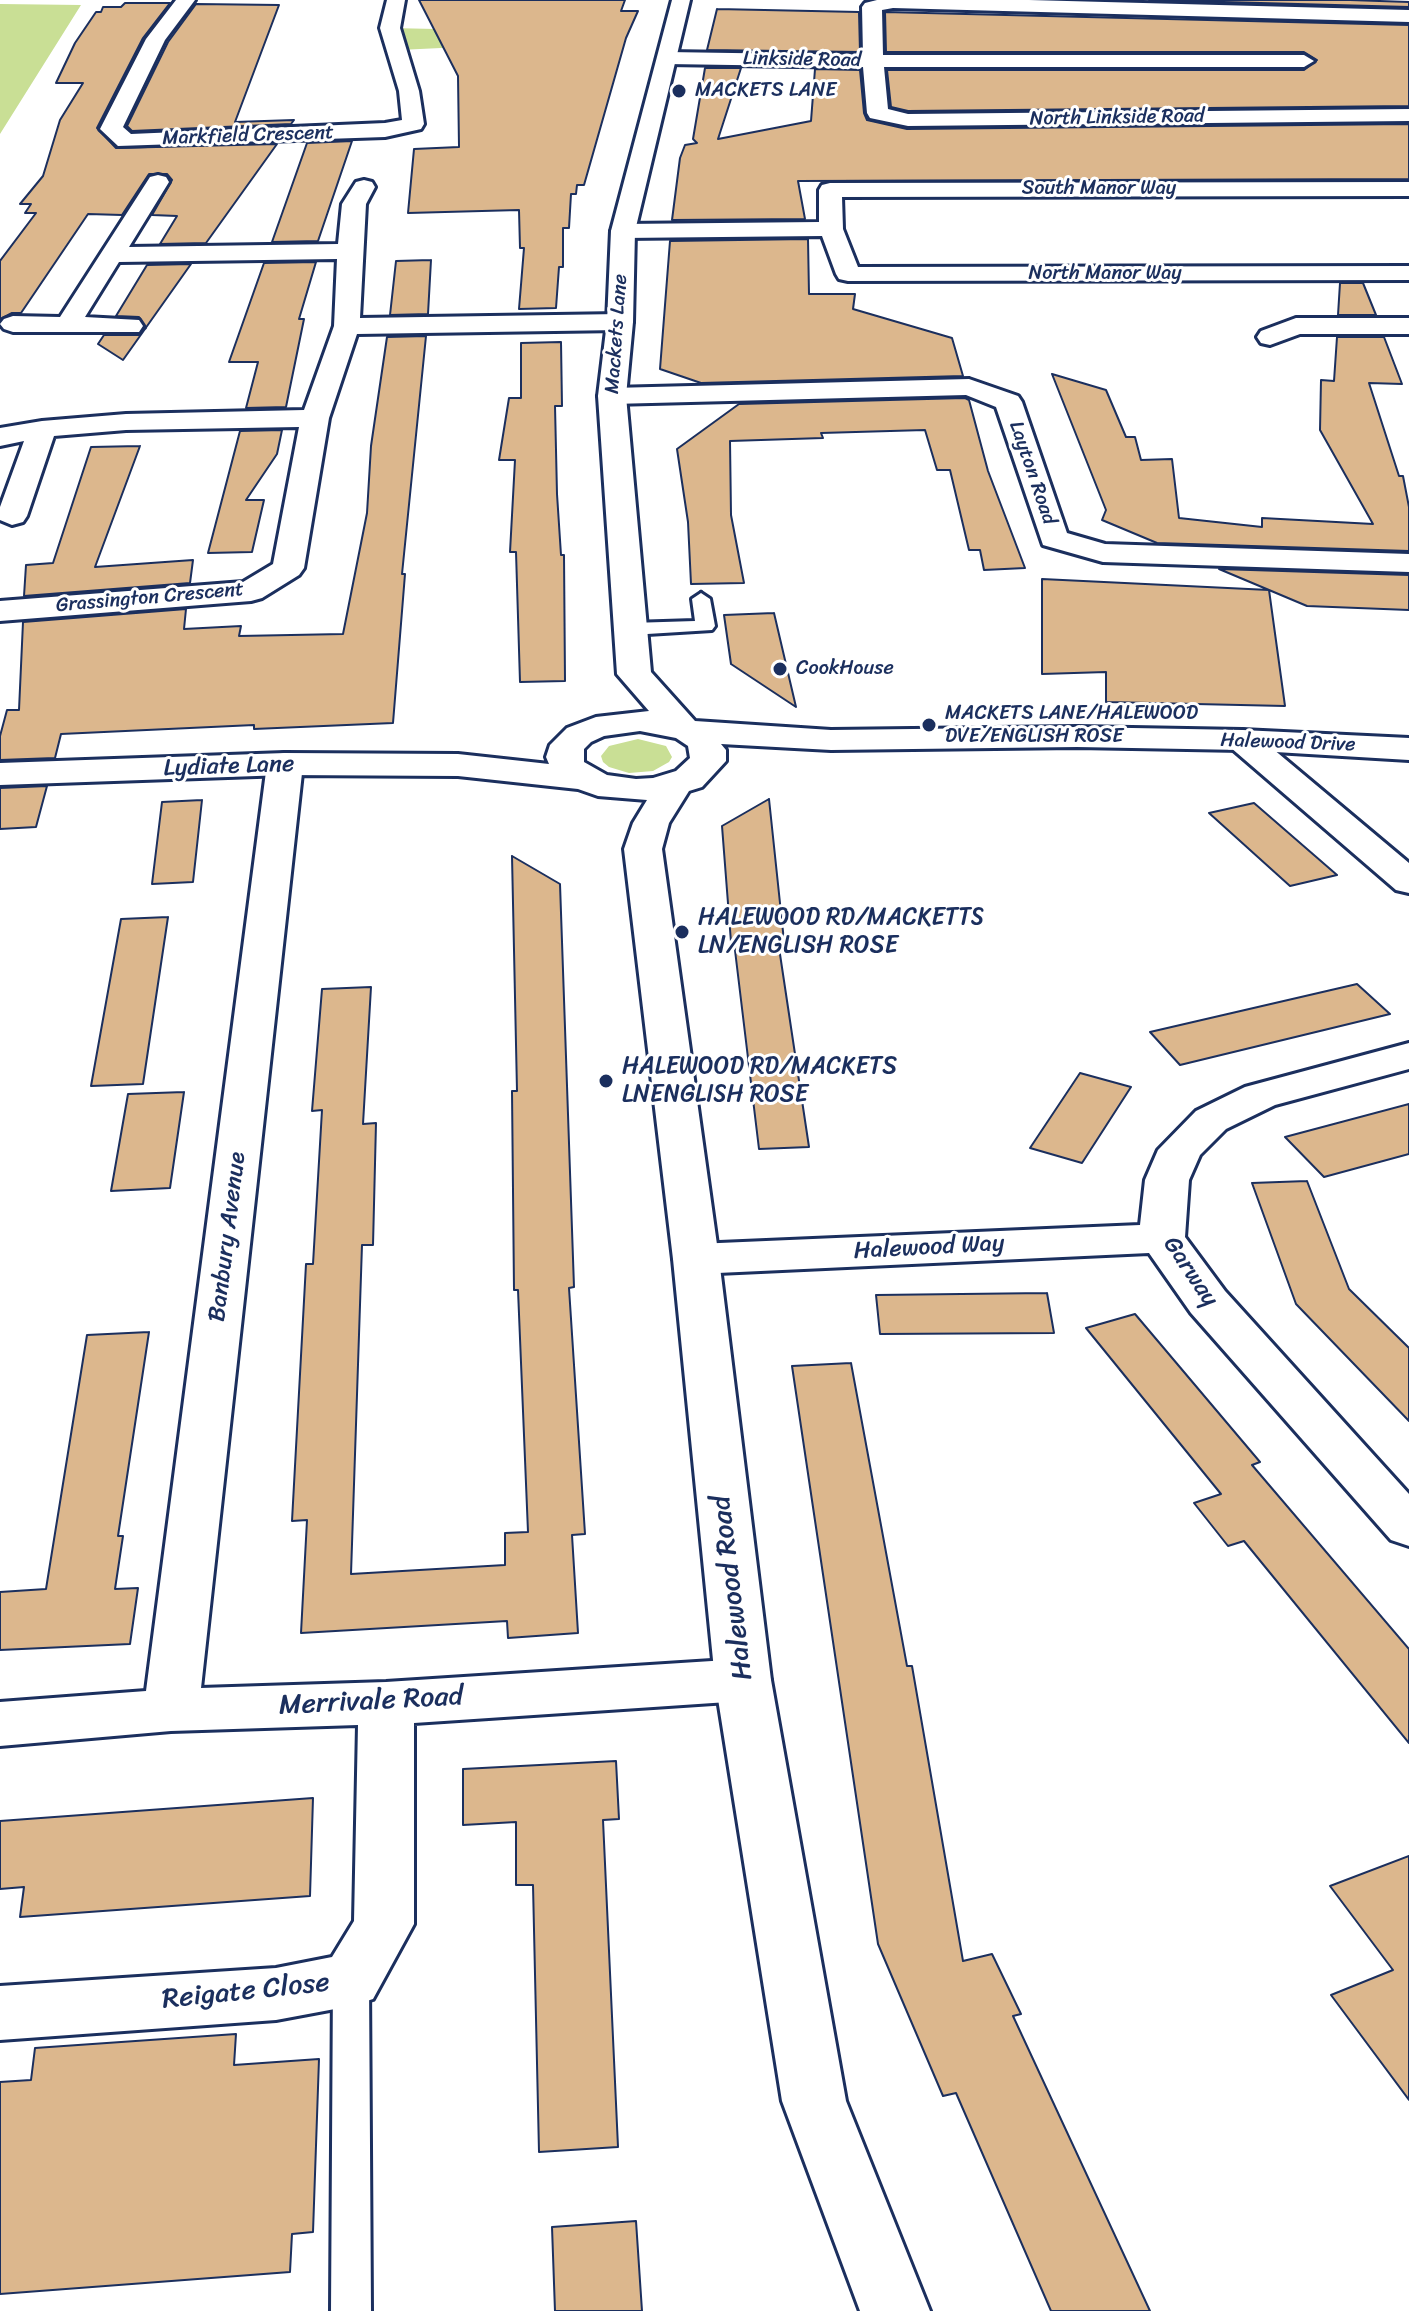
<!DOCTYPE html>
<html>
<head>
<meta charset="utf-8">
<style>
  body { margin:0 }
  canvas { display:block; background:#fff }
</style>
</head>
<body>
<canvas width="1409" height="2311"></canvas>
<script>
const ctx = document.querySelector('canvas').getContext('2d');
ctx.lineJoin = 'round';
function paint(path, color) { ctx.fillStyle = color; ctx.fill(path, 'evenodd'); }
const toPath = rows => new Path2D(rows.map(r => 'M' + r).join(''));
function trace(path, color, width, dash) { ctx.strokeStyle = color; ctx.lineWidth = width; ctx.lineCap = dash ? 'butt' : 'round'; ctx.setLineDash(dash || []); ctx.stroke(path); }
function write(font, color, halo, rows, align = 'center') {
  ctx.font = font + ' Sriracha,sans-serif'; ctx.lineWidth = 6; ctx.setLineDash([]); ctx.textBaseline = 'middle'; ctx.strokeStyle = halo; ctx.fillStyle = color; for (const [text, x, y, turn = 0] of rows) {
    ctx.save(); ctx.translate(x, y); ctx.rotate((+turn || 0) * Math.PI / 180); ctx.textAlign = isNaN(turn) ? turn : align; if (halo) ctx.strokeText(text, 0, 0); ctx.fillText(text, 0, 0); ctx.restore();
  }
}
paint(toPath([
  [0,4,81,5,0,134],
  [390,28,482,30,483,46,399,50],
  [638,739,666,746,672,757,669,762,653,771,629,773,609,767,603,762,601,756,609,746]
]), '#c9df95');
const building = toPath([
  [419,0,625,0,621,11,638,11,626,38,584,185,577,185,576,194,571,194,569,228,563,228,563,267,559,267,556,308,519,309,524,248,520,248,519,210,408,213,414,149,459,147,458,76,419,0],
  [1149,0,1350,0,1409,2,1409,7,1149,0],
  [125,3,170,3,143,38,97,128,116,148,277,144,206,243,160,244,177,216,152,215,172,180,167,174,149,174,122,215,88,214,21,313,12,313,0,319,0,261,36,213,25,213,31,204,20,204,43,176,60,120,83,83,56,83,75,43,96,12,101,12,103,7,121,7,125,3],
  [196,4,279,5,235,122,294,120,291,124,132,131,127,126,168,42,196,4],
  [717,9,859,12,860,52,707,50,717,9],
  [885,12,1409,25,1409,106,908,111,891,107,887,70,1304,70,1317,60,1304,52,886,52,885,12],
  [705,68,741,68,718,139,811,121,815,69,860,70,864,113,867,120,907,129,1409,124,1409,179,798,181,805,219,672,220,680,158,685,145,697,143,693,139,705,68],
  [352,141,318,241,272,242,307,143,352,141],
  [808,239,809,294,855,294,853,309,952,338,963,376,701,383,660,369,670,241,808,239],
  [431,260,428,314,390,315,396,261,431,260],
  [316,262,299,319,304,319,286,407,246,408,258,362,229,362,264,263,316,262],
  [191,264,123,360,98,344,104,335,139,335,146,328,139,317,116,316,147,265,191,264],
  [1340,283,1363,283,1376,315,1338,315,1340,283],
  [426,336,402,574,405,574,393,723,254,729,254,725,61,734,55,758,0,760,0,736,7,710,19,710,23,622,186,609,184,629,241,626,239,636,343,634,367,513,371,446,387,337,426,336],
  [1337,337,1384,337,1402,384,1369,383,1399,476,1403,476,1409,507,1409,551,1157,543,1102,520,1106,510,1052,374,1106,390,1126,437,1135,437,1141,460,1172,459,1179,518,1262,527,1262,518,1373,524,1320,430,1321,380,1334,381,1337,337],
  [561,342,562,406,555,406,557,494,561,555,564,555,565,681,520,682,516,552,510,552,515,460,499,460,509,398,521,398,521,343,561,342],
  [965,398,969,400,988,471,1025,568,984,570,980,550,969,550,950,470,937,470,925,430,821,433,823,438,730,441,731,515,744,583,691,584,688,522,677,449,739,404,965,398],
  [282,430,277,454,246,500,264,500,252,552,208,553,240,431,282,430],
  [140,446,95,567,193,560,190,583,24,596,26,565,53,563,91,447,140,446],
  [1219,569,1409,575,1409,610,1307,606,1269,590,1285,706,1106,702,1106,672,1042,674,1042,579,1269,590,1219,569],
  [774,613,796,707,731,664,724,615,774,613],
  [47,786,36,827,0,829,0,788,47,786],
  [769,799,784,941,778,941,809,1147,759,1149,734,942,731,942,722,826,769,799],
  [202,800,193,882,152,884,162,802,202,800],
  [1254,803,1337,875,1290,886,1209,813,1254,803],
  [512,856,560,884,574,1287,569,1288,585,1534,572,1535,578,1633,508,1638,507,1621,301,1633,307,1520,292,1521,306,1264,313,1264,322,1110,312,1111,322,989,371,987,363,1124,376,1123,373,1245,362,1245,351,1574,505,1565,505,1533,528,1532,518,1290,514,1290,512,1091,517,1091,512,856],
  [168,917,143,1084,91,1086,121,919,168,917],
  [1357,984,1390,1014,1180,1065,1150,1032,1357,984],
  [1080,1073,1131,1087,1082,1163,1030,1148,1080,1073],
  [184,1092,170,1188,111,1191,128,1094,184,1092],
  [1409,1104,1409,1154,1324,1177,1285,1137,1409,1104],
  [1307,1181,1349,1289,1409,1348,1409,1421,1296,1304,1252,1183,1307,1181],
  [1047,1293,1054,1333,880,1334,876,1295,1047,1293],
  [1135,1314,1260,1462,1252,1465,1409,1649,1409,1743,1244,1541,1228,1546,1194,1503,1221,1494,1086,1328,1135,1314],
  [149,1332,118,1536,123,1536,115,1589,138,1588,130,1644,0,1650,0,1592,46,1589,87,1335,149,1332],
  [851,1363,907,1666,912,1666,963,1961,992,1954,1021,2014,1013,2016,1150,2311,1051,2311,956,2093,943,2096,878,1944,792,1366,851,1363],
  [616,1761,619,1819,603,1820,618,2147,539,2152,533,1885,516,1885,516,1822,463,1825,463,1769,616,1761],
  [313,1798,310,1896,20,1917,24,1887,0,1889,0,1821,313,1798],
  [1409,1856,1409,2100,1331,1995,1393,1970,1330,1886,1409,1856],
  [236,2034,234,2065,319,2059,313,2232,292,2234,290,2272,0,2294,0,2082,31,2080,35,2048,236,2034],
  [636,2221,642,2311,555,2311,552,2227,636,2221]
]);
paint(building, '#dcb78d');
trace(building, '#1b2f5e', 2);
const service = toPath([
  [701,593,710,599,715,626,712,630,631,635,621,629,631,623,695,621,692,599,701,593],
  [351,1964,364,1969,369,1980,371,2311,331,2311,333,1980,338,1969,351,1964]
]);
const minor = toPath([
  [176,0,195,0,165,40,123,127,131,134,385,123,402,120,399,91,380,28,387,0,405,0,400,28,419,91,424,124,421,129,385,137,118,146,100,129,146,39,176,0],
  [877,0,1029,0,1409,10,1409,22,893,8,882,10,883,55,1304,55,1314,61,1304,67,884,67,888,109,908,114,1409,109,1409,121,908,126,870,118,867,113,863,67,667,64,657,58,667,52,863,55,862,7,865,3,877,0],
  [158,175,166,177,169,182,129,247,338,244,342,204,356,182,364,180,372,182,375,187,366,204,360,318,620,314,629,317,633,322,629,327,620,330,357,334,329,418,304,568,299,575,262,598,251,601,0,621,0,601,243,582,273,564,299,427,126,430,54,436,27,516,23,522,12,525,0,520,0,507,24,441,0,446,0,428,42,421,126,414,304,410,334,326,337,259,119,262,85,317,139,320,143,326,139,332,13,332,4,329,0,324,4,319,13,316,60,317,150,177,158,175],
  [1409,182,1409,196,842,197,843,229,858,267,1409,266,1409,280,848,281,839,279,836,274,822,236,623,238,615,236,611,231,615,226,623,224,819,222,819,190,822,185,830,183,1409,182],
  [1296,318,1409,318,1409,334,1300,334,1270,345,1261,343,1257,337,1261,331,1296,318],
  [969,379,1018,396,1022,402,1067,533,1105,544,1409,554,1409,572,1103,562,1043,545,996,407,966,395,612,404,602,402,598,396,602,390,612,388,969,379],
  [1242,730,1254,733,1409,863,1409,893,1396,890,1230,747,1225,740,1230,733,1242,730],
  [285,753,298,756,303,764,201,1688,386,1682,743,1659,763,1665,771,1680,763,1695,743,1701,414,1723,414,1924,373,1999,351,2006,276,2020,0,2040,0,1986,276,1968,332,1957,354,1921,358,1725,171,1731,0,1746,0,1702,146,1691,267,764,272,756,285,753],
  [1409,1043,1409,1069,1275,1105,1226,1129,1200,1155,1189,1180,1185,1237,1225,1291,1409,1494,1409,1546,1391,1540,1191,1313,1149,1253,696,1274,680,1269,673,1259,680,1249,696,1244,1140,1225,1145,1180,1158,1150,1196,1111,1245,1087,1409,1043]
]);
const tertiary = toPath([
  [672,0,690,0,635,231,633,322,626,396,651,672,695,721,831,730,1077,727,1242,730,1409,738,1409,760,1242,750,1077,747,831,750,721,744,726,750,726,761,702,787,689,791,669,823,662,849,719,1259,771,1680,846,2101,930,2311,860,2311,782,2101,715,1680,673,1259,624,849,633,823,647,800,598,796,578,789,458,776,285,775,0,785,0,763,285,753,458,754,549,764,546,757,550,745,567,728,596,717,649,711,617,674,598,396,607,322,611,231,672,0],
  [640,731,676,738,688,746,690,758,676,771,653,778,636,779,607,775,584,762,584,749,591,742,604,736,640,731]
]);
trace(service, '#1b2f5e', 6);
trace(minor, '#1b2f5e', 6);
trace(tertiary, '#1b2f5e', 6);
paint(service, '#fff');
paint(minor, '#fff');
paint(tertiary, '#fff');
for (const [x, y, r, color] of [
  [679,91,8,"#1b2f5e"],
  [780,669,8,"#1b2f5e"],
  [929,725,8,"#1b2f5e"],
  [682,932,8,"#1b2f5e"],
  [606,1081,8,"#1b2f5e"]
]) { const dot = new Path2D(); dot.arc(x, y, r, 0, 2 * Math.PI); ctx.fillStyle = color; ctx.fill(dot); trace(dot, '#fff', 3); }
write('20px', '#1b2f5e', '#fff', [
  ["Linkside Road",802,60,1],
  ["North Linkside Road",1117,118,-1],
  ["Markfield Crescent",248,136,-2],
  ["South Manor Way",1099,189],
  ["North Manor Way",1105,274],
  ["Mackets Lane",617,334,-86],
  ["Layton Road",1032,473,71],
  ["Grassington Crescent",150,598,-5],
  ["Halewood Drive",1288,743,2]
]);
write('20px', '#1b2f5e', '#fff', [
  ["MACKETS LANE",695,91],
  ["CookHouse",796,669],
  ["MACKETS LANE/HALEWOOD",945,714],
  ["DVE/ENGLISH ROSE",945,737]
], 'left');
write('24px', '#1b2f5e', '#fff', [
  ["Lydiate Lane",229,767,-2],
  ["Banbury Avenue",228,1237,-83],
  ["Halewood Way",929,1248,-3],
  ["Garway",1190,1272,56]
]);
write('24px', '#1b2f5e', '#fff', [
  ["HALEWOOD RD/MACKETTS",698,918],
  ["LN/ENGLISH ROSE",698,946],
  ["HALEWOOD RD/MACKETS",622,1067],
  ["LNENGLISH ROSE",622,1095]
], 'left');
write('28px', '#1b2f5e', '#fff', [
  ["Halewood Road",733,1588,-97],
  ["Merrivale Road",371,1702,-3],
  ["Reigate Close",246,1992,-6]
]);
</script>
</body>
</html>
